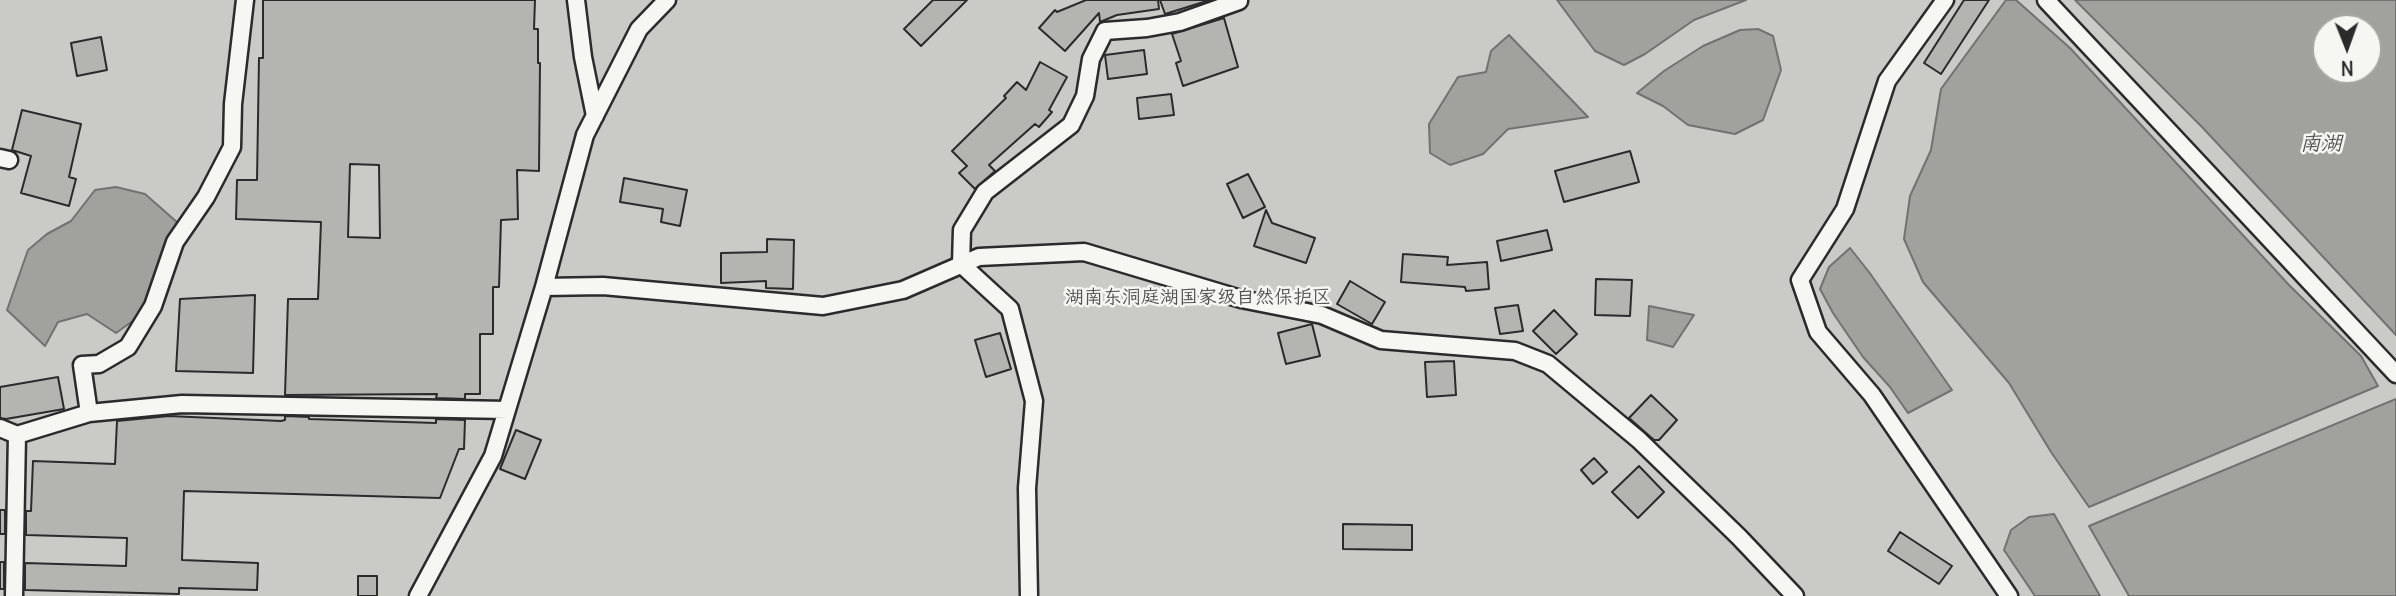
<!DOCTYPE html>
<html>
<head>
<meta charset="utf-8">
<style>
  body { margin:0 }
  #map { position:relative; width:2396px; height:596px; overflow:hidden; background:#eaeae6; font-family:Delius,sans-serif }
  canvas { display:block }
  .north { position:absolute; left:2312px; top:14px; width:70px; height:70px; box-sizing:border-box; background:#f6f6f2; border:2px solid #a5a5a2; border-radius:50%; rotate:179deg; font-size:19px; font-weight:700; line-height:28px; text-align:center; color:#2b2b2b }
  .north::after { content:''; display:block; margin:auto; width:24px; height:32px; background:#2b2b2b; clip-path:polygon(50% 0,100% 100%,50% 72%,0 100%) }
</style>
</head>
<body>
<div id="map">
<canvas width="2396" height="596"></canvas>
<div class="north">N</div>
</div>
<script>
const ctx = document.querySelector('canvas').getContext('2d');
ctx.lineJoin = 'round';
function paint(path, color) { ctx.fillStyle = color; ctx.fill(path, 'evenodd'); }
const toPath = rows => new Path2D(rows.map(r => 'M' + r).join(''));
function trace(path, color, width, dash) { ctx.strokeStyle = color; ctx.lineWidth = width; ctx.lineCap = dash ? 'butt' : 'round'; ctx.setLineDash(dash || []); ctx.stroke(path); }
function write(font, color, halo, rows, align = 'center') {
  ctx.font = font + ' Delius,"LXGW WenKai TC",sans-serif'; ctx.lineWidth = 5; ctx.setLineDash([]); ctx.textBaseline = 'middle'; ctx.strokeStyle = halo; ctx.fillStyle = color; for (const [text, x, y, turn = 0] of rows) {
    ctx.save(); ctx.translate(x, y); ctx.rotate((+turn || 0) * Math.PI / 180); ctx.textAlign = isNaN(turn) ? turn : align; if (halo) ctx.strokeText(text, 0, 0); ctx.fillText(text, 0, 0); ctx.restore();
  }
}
paint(toPath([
  [0,0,2396,0,2396,596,0,596],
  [2326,28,2368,28,2368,70,2326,70]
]), '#cacac7');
const water = toPath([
  [1557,0,1746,0,1694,20,1645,54,1624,65,1595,51,1557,0],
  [2006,0,2016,0,2070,48,2289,285,2361,356,2378,386,2089,507,2051,452,2009,383,1923,282,1904,239,1910,196,1931,150,1941,89,2006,0],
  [2075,0,2396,0,2396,335,2202,127,2075,0],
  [2326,28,2368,28,2368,70,2326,70,2326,28],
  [1758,29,1773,36,1781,70,1763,120,1735,134,1688,125,1663,106,1637,93,1664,71,1703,46,1740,30,1758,29],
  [1509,35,1588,117,1508,129,1483,154,1450,165,1430,153,1429,124,1458,77,1486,72,1491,51,1509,35],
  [116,187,145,194,178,223,141,315,116,333,87,314,58,322,45,346,7,310,28,250,47,234,71,221,95,190,116,187],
  [1850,248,1869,272,1952,390,1908,413,1890,387,1863,357,1833,313,1820,289,1829,267,1850,248],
  [1649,306,1694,315,1673,347,1647,340,1649,306],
  [2396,399,2396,596,2129,596,2089,526,2396,399],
  [2054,514,2100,596,2035,596,2004,550,2011,530,2029,517,2054,514]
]);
paint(water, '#a1a19e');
trace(water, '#727270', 2);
const building = toPath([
  [263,0,535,0,534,29,538,29,538,63,540,63,539,171,517,170,518,219,501,220,499,287,493,287,493,334,480,334,480,394,465,394,465,399,436,398,437,394,285,395,288,299,318,299,321,222,236,219,237,180,257,180,259,58,263,58,263,0],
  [350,164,379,165,380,238,348,237,350,164],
  [933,0,967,0,921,46,904,29,933,0],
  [1086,0,1158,0,1159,9,1117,15,1100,22,1099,13,1065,51,1039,28,1055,10,1057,12,1086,0],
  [1160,0,1210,0,1165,14,1160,0],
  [1964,0,1989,0,1941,74,1924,63,1964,0],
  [1224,18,1238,67,1183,86,1176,63,1181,61,1172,34,1224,18],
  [101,37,107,70,77,76,71,43,101,37],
  [1144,50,1147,74,1108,79,1105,55,1144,50],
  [1040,62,1067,77,1049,110,1052,112,1039,127,1035,124,989,165,995,171,975,189,959,173,967,166,952,151,1006,98,1004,96,1017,82,1026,90,1040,62],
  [1171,94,1174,115,1139,119,1137,98,1171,94],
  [22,110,81,124,69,177,76,179,69,206,21,193,31,156,12,150,22,110],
  [1630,151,1639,182,1564,202,1555,171,1630,151],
  [1248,174,1265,207,1243,218,1227,184,1248,174],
  [624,178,687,190,680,226,661,222,663,209,620,202,624,178],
  [1266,210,1272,223,1315,238,1306,263,1254,246,1266,210],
  [1547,230,1552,250,1501,261,1497,241,1547,230],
  [767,239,794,240,793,289,766,288,766,281,721,283,721,253,767,252,767,239],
  [1403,254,1448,257,1447,265,1487,262,1489,289,1466,291,1465,287,1401,282,1403,254],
  [1596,279,1632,280,1630,316,1595,315,1596,279],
  [1350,281,1385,302,1372,324,1337,304,1350,281],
  [255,295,253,373,176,371,180,299,255,295],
  [1518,305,1523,331,1500,334,1495,308,1518,305],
  [1554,310,1577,334,1556,354,1533,331,1554,310],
  [1312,324,1320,356,1286,364,1278,333,1312,324],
  [1000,333,1011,369,986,377,975,340,1000,333],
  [1454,361,1456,395,1427,397,1425,362,1454,361],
  [58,377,64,409,6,419,0,418,0,387,58,377],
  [1651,395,1677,420,1659,440,1654,440,1629,418,1651,395],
  [169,416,281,421,285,420,285,416,309,417,309,419,436,423,436,419,465,420,464,449,459,449,440,498,184,491,182,560,258,563,257,590,179,588,179,594,25,590,25,563,126,566,127,538,26,535,26,511,31,511,33,461,115,464,117,421,169,416],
  [516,430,541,440,525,479,500,469,516,430],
  [1594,458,1607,472,1593,484,1581,470,1594,458],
  [1639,466,1664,492,1638,518,1612,492,1639,466],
  [0,510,5,510,5,534,0,534,0,510],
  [1343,524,1412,525,1412,550,1343,549,1343,524],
  [1900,532,1952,566,1939,584,1888,551,1900,532],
  [0,562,4,562,4,589,0,589,0,562],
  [358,576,377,576,377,596,358,596,358,576]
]);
paint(building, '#b4b4b1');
trace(building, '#2b2b2b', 2);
const street = toPath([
  [576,0,583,57,595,116],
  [1945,0,1887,81,1845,209,1800,280,1818,332,1872,395,2009,596],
  [2046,0,2396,374],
  [0,158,9,160],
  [544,287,603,286,823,306,903,290,979,257,1084,252,1241,299,1322,315,1381,340,1515,351,1548,364,1639,440,1739,537,1795,596],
  [89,413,82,365,99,364,128,347,153,306,175,242,206,197,232,147,233,104,245,0],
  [0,428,17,435,89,413,182,404,507,410],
  [14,596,17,435],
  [418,596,493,456,544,287,585,135,639,29,667,0],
  [1029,596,1027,488,1034,401,1010,309,961,264,962,230,985,192,1071,125,1085,96,1091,59,1105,31,1147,28,1180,22,1239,1]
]);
trace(street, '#2b2b2b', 21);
trace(street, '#f6f6f2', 16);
write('19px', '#535352', '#f6f6f2', [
  ["湖南东洞庭湖国家级自然保护区",1198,298]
]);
write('italic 21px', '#545453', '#f6f6f2', [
  ["南湖",2321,144]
]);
</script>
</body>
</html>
